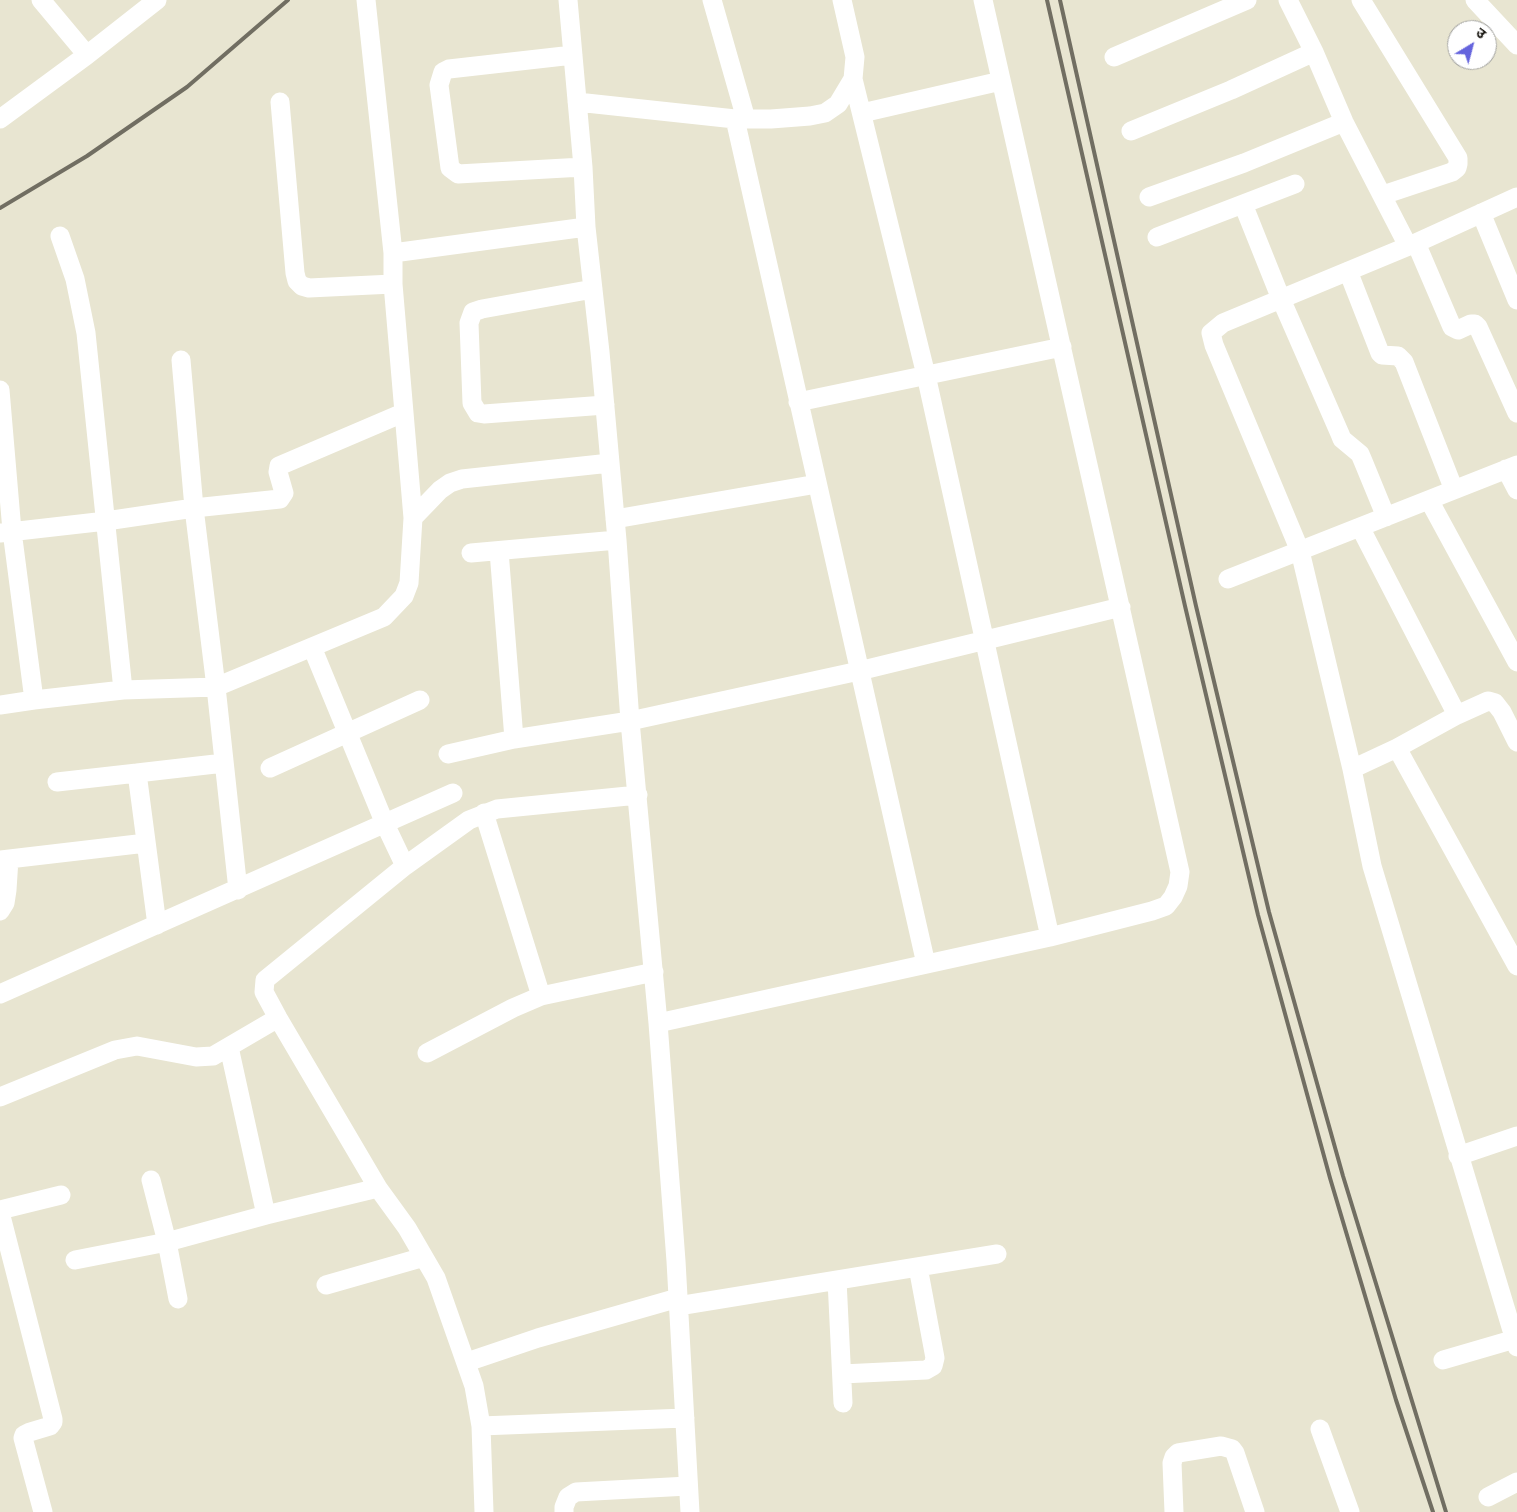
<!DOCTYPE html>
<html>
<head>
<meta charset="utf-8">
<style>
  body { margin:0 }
  #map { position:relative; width:1517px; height:1512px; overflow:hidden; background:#e8e5d1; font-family:"Fira Sans","Noto Sans Devanagari",sans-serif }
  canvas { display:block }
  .north { position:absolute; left:1447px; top:20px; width:50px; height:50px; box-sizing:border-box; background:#fff; border:1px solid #a1a19e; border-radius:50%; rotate:37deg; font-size:14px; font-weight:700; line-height:20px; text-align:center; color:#15130d }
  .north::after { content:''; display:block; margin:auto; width:18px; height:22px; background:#6564dd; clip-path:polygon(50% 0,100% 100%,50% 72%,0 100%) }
</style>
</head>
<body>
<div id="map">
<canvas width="1517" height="1512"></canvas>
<div class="north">उ</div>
</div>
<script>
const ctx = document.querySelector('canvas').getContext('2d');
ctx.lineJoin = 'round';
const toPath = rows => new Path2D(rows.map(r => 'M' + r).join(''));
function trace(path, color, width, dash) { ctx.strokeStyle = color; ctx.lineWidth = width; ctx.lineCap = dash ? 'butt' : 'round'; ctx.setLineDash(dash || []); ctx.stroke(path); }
trace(toPath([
  [41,0,87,55],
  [568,0,583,167,586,227,600,352,617,540,630,721,658,1023,676,1261,690,1512],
  [712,0,746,119],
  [1288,0,1314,52,1344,122,1408,246],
  [1361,0,1458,158,1458,164,1457,168,1452,172,1383,195],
  [1475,0,1517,45],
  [573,55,449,69,443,72,439,85,450,168,458,174,583,167],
  [1114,57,1247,0],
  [853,79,926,375,1050,937],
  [280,102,295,273,297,281,302,286,309,288,393,284],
  [577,102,735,119,771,119,810,116,825,113,838,104,853,79,855,57,842,0],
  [862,113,1001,81],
  [0,119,87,55,157,0],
  [735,119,926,964],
  [1131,131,1231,90,1314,52],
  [1149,197,1244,163,1344,122],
  [1517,197,1416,243,1223,323,1211,333,1214,345,1300,551,1352,769,1372,866,1517,1347],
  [1243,204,1281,299,1340,434,1342,439,1360,454,1363,461,1386,517],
  [1481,213,1517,300],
  [60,236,75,279,86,333,123,690],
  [1157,237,1295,184],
  [1416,243,1452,327,1458,330,1471,324,1475,324,1478,327,1517,413],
  [393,253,586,227],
  [1348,271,1380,353,1382,355,1398,356,1404,362,1454,490],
  [593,289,482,309,473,312,469,323,472,403,478,413,484,414,605,405],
  [181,360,194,508,216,687,238,890],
  [0,390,12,531,34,700],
  [798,402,1062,347],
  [1506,469,1517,490],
  [1429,500,1517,662],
  [413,518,440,490,450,483,462,479,610,463],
  [615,519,817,484],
  [1360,527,1457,715],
  [0,533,106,521,194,508,280,499,284,493,278,472,279,466,403,413],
  [499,551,514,739],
  [471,553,617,540],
  [1228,579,1517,465],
  [312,647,385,824,405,866],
  [0,705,34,700,123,690,216,687,384,617,404,596,409,583,413,518,393,284,393,253,366,0],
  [1397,748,1517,966],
  [448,754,514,739,630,721,859,671,1121,607],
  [270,768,420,700],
  [1352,769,1397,748,1457,715,1488,701,1495,703,1502,712,1517,742],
  [57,782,137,773],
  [484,813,541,996],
  [0,860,146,843],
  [0,911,5,903,7,890,9,859],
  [157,925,137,773,224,763],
  [0,994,453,793],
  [658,1023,1050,937,1152,911,1166,906,1173,897,1178,886,1180,872,983,0],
  [229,1047,266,1215],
  [427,1053,513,1008,541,996,654,972],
  [0,1097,115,1050,137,1046,196,1057,213,1056,278,1018],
  [1458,1156,1517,1136],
  [151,1180,167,1242,178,1299],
  [0,1210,61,1195],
  [0,1212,53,1419,53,1422,50,1426,30,1432,24,1435,23,1438,43,1512],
  [75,1260,167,1242,266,1215,378,1188],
  [837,1280,843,1403],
  [326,1285,424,1257],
  [678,1306,997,1254],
  [1443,1360,1515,1339],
  [467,1362,538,1338,678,1298],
  [842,1374,926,1370,933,1366,935,1358,918,1267],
  [481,1426,685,1418],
  [1320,1429,1350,1512],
  [1488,1497,1517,1482],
  [484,1512,481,1426,474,1386,436,1278,407,1228,378,1188,278,1018,264,992,265,980,405,866,469,820,497,809,638,795],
  [564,1512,564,1507,568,1497,576,1492,688,1486],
  [1174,1512,1172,1463,1174,1457,1178,1453,1221,1446,1232,1449,1235,1453,1255,1512]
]), '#fff', 19);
trace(toPath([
  [1047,0,1185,606,1258,915,1330,1178,1396,1400,1433,1512],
  [1060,0,1196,606,1269,912,1343,1176,1446,1512],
  [0,208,87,156,187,87,288,0]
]), '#716e62', 4);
</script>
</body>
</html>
